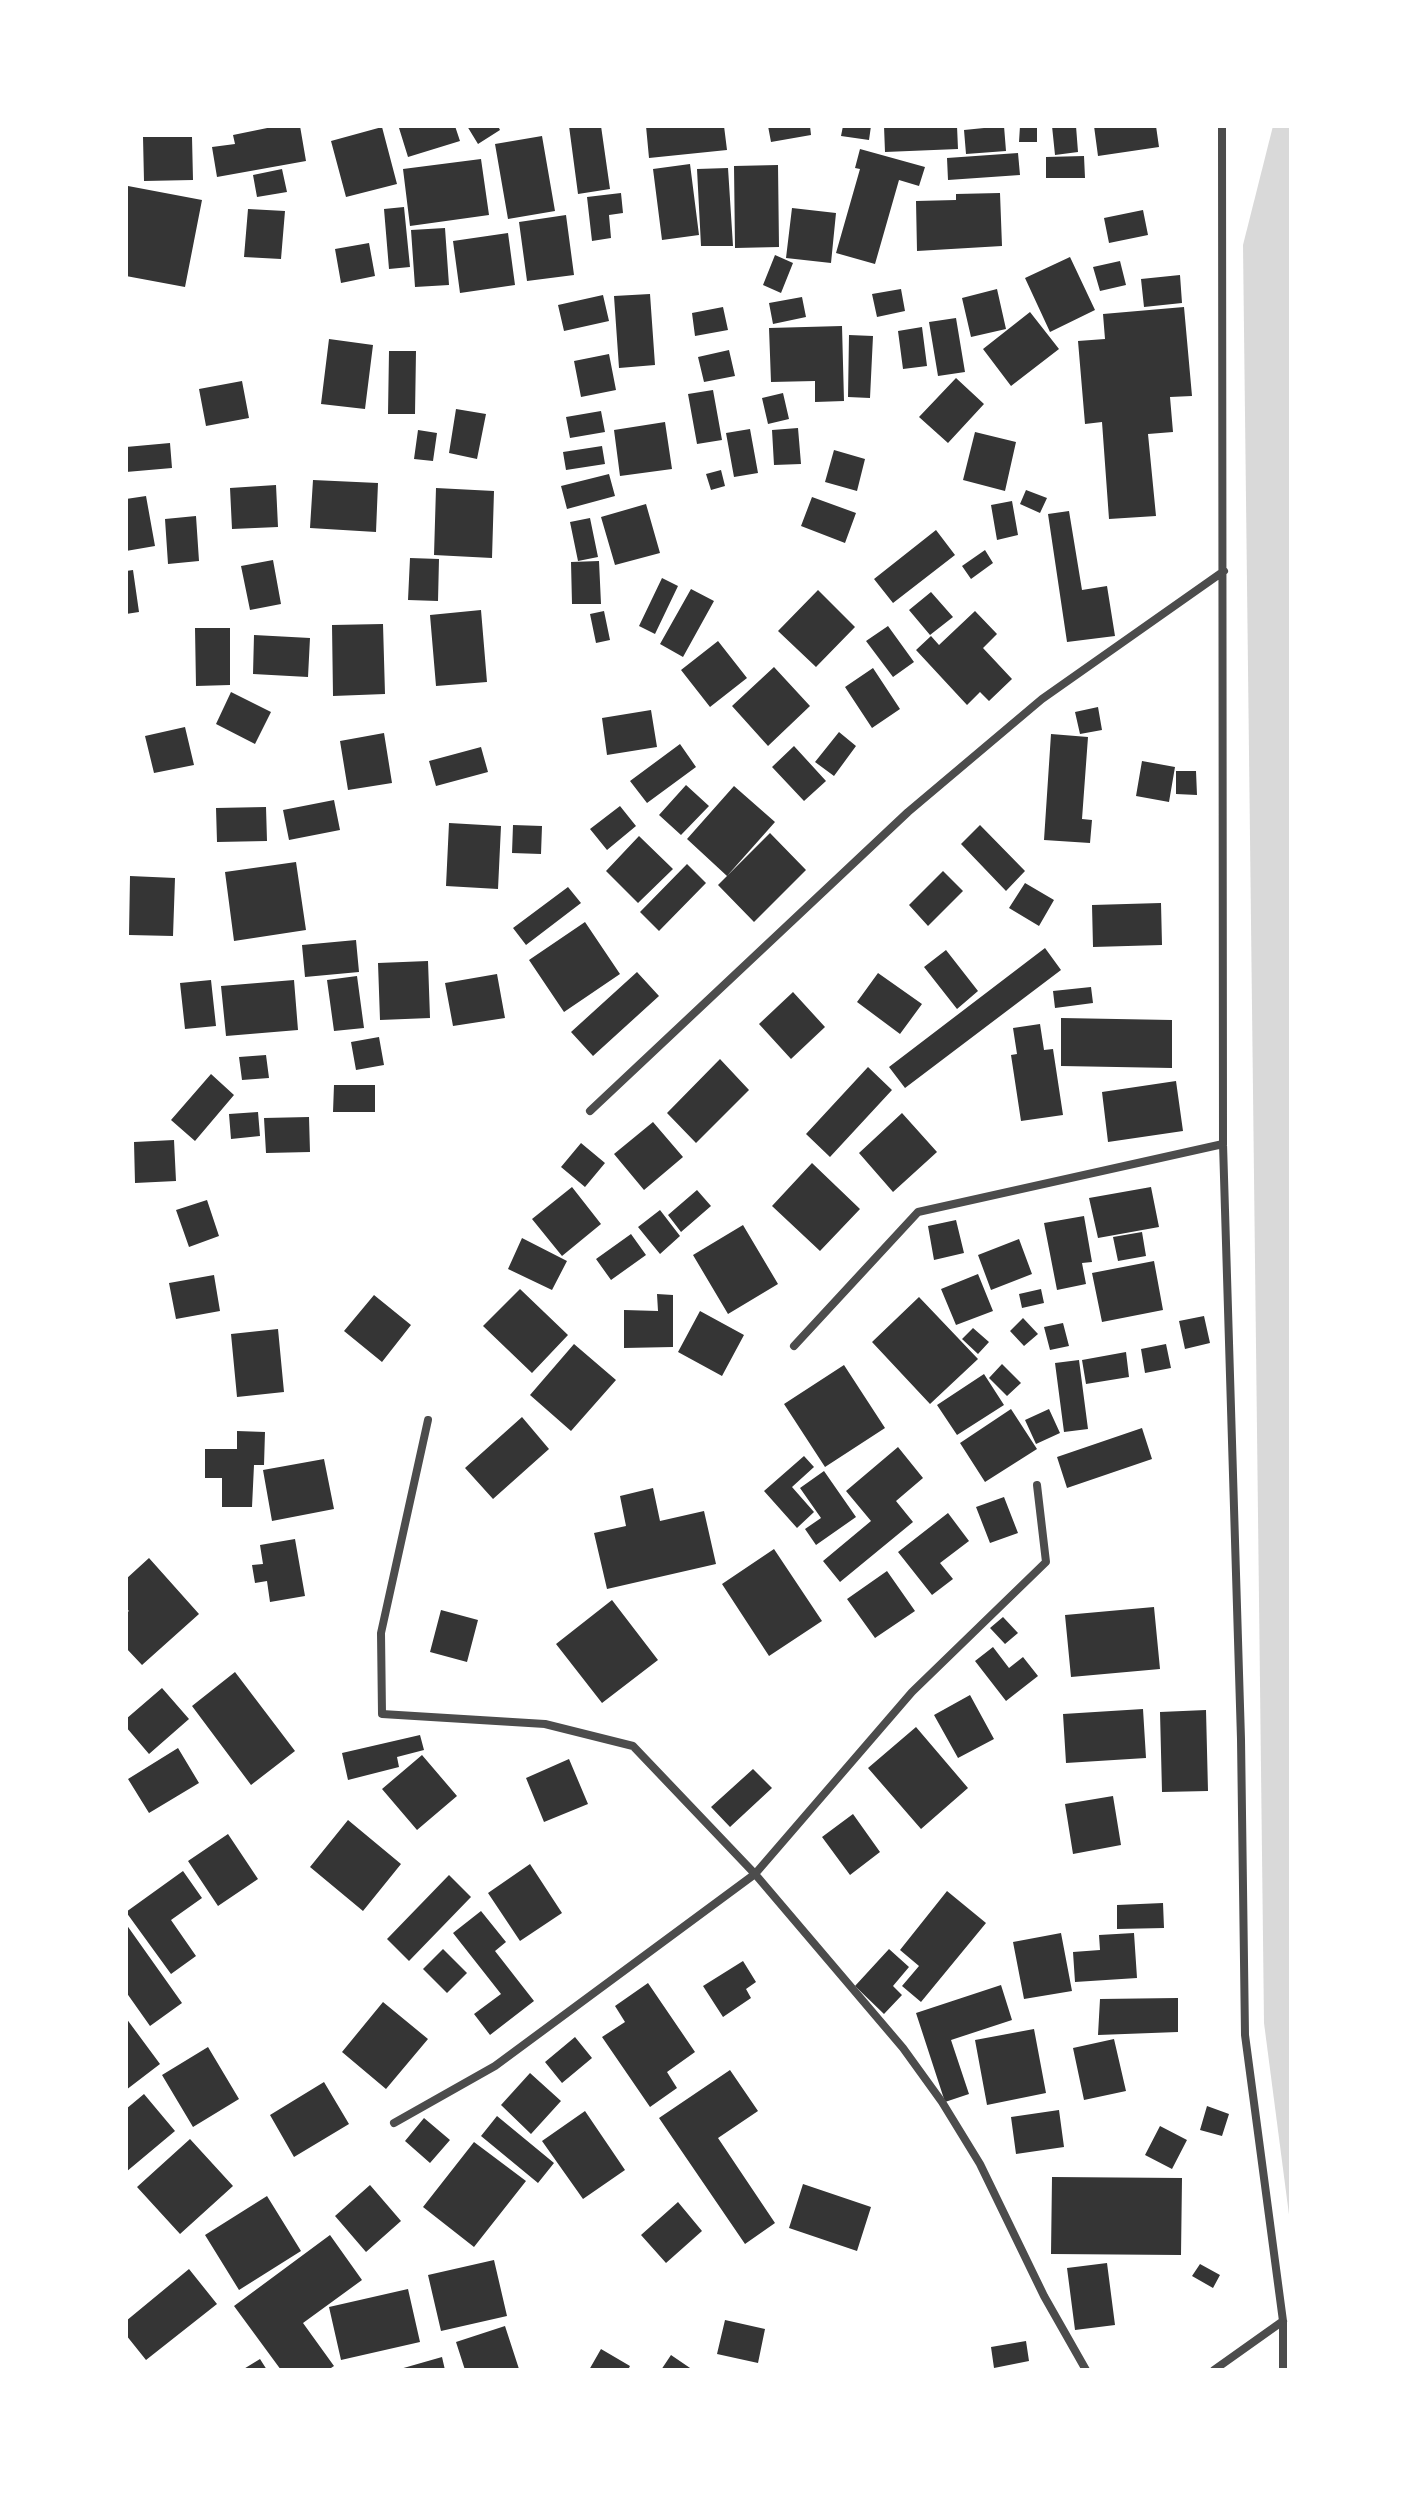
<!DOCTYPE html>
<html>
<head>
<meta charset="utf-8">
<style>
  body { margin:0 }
  #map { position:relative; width:1417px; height:2496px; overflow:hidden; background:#fff; font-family:"Golos Text",sans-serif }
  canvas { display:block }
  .frame { position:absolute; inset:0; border:128px solid #fff; pointer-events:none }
</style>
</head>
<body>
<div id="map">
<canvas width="1417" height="2496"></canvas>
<div class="frame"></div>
</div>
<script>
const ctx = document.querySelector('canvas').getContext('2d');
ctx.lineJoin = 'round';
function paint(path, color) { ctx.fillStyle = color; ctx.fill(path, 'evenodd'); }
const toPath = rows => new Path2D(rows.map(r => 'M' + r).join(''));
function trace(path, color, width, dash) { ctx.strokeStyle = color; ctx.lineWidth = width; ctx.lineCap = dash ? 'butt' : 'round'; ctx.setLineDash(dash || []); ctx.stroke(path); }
paint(toPath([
  [1273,126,1291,126,1291,2230,1264,2023,1243,245]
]), '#d9d9d9');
paint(toPath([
  [277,126,300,126,306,161,217,177,212,147,235,144,233,135],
  [404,126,455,126,460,141,408,157,399,128],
  [467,126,498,126,500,130,478,144],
  [569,126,601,126,610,189,578,194],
  [646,126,724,126,727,150,649,158],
  [768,126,810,126,811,135,771,142],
  [843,126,871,126,869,140,841,136],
  [884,126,957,126,958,149,885,152],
  [1004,126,1006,151,966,154,964,130],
  [1020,126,1037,126,1037,142,1019,142],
  [1052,126,1076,126,1078,152,1055,155],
  [1094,126,1156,126,1159,147,1098,156],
  [382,127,397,184,346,197,331,141],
  [542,136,555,211,508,219,495,144],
  [143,137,192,137,193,180,144,181],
  [860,149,925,167,919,186,899,180,875,264,836,253,860,169,855,168],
  [1018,153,1020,175,948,180,947,158],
  [1084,156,1085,178,1046,178,1046,157],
  [481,159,489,215,410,226,403,169],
  [690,164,699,235,662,240,653,169],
  [778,165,779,247,735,248,734,166],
  [728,168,733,246,701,246,697,169],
  [282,169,287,192,257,197,253,175],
  [128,186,202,200,185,287,126,276,126,199],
  [621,193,623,213,609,215,611,238,592,241,587,197],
  [1000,193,1002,246,917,251,916,201,956,200,956,194],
  [404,207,410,267,389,269,384,209],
  [792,208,836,213,831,263,786,258],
  [248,209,285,211,281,259,244,257],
  [1143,210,1148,235,1109,243,1104,218],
  [566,215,574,275,527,281,519,222],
  [445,228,449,285,415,287,411,230],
  [508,233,515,285,460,293,453,241],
  [369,243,375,276,341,283,335,249],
  [775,255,793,263,781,293,763,285],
  [1070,257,1095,310,1050,332,1025,278],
  [1120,261,1126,285,1100,291,1093,267],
  [1180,275,1182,303,1144,307,1141,279],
  [901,289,905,311,877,317,872,294],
  [997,289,1006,329,971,337,962,298],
  [650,294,655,365,619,368,614,296],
  [603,295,609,321,564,331,558,305],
  [802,297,806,317,773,324,769,303],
  [723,307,728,330,695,336,692,313],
  [1184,307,1192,396,1170,397,1173,432,1148,434,1156,516,1109,519,1102,422,1085,424,1078,341,1105,339,1103,314],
  [1030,312,1059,349,1011,386,983,349],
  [956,318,965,372,938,376,929,322],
  [842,326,844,401,815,402,815,381,771,382,769,328],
  [922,327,927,366,903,369,898,331],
  [849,335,873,336,870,398,848,397],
  [329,339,373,345,365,409,321,404],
  [729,350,735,376,704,382,698,357],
  [389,351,416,351,415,414,388,414],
  [609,354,616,390,581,397,574,361],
  [956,378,984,404,948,443,919,417],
  [242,381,249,418,206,426,199,389],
  [713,390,722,440,697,444,688,394],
  [783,393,789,419,768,424,762,398],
  [456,409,486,414,477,459,449,453],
  [601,411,605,432,570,438,566,417],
  [665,422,672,469,620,476,614,430],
  [798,428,801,464,774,465,772,430],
  [750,429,758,473,734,477,726,433],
  [418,430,437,433,433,461,414,459],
  [975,432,1016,442,1005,491,963,480],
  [170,443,172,468,126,472,126,447],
  [602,446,605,464,566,470,563,452],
  [834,450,865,459,857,491,825,482],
  [721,470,725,486,711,490,706,474],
  [609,474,615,496,567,509,561,486],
  [313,480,378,483,376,532,310,528],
  [276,485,278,527,232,529,230,488],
  [436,488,494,491,492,558,434,555],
  [1026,490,1047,498,1040,513,1020,504],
  [146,496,155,546,126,551,126,499],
  [812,497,856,513,845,543,801,526],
  [1012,501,1018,535,997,540,991,505],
  [646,504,660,553,615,565,601,517],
  [1069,511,1082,590,1107,586,1115,636,1067,642,1048,514],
  [196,516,199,561,168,564,165,519],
  [590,518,598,557,578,561,570,522],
  [936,530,955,555,893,603,874,579],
  [985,550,993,563,971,579,962,566],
  [410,558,439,559,438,601,408,600],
  [273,560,281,604,250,610,241,566],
  [599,561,601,604,572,604,571,562],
  [133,570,139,612,126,614,126,571],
  [662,578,678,586,655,634,639,626],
  [691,589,714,601,683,657,660,644],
  [818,590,855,627,816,667,778,631],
  [931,592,953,617,930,635,909,610],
  [481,610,487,682,436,686,430,615],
  [604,611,610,640,596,643,590,614],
  [975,611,997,634,983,648,1012,679,989,701,980,692,967,705,916,650,931,636,939,645],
  [383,624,385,694,333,696,332,625],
  [888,626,914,662,893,677,866,641],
  [195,628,230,628,230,685,196,686],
  [254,635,310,638,308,677,253,674],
  [718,641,747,678,710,707,681,670],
  [774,667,810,706,768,746,732,706],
  [873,668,900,709,872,728,845,687],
  [231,692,271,712,255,744,216,724],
  [1098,707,1102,730,1080,734,1075,712],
  [651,710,657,747,607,755,602,718],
  [185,727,194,765,154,773,145,736],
  [839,732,856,746,834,776,815,762],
  [384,733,392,783,348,790,340,741],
  [1051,734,1088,737,1082,819,1092,820,1090,843,1044,840],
  [680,744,696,767,647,803,630,781],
  [794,746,826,781,804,801,772,767],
  [481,747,488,772,436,786,429,761],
  [1142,761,1175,767,1169,802,1136,796],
  [1176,771,1196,771,1197,795,1176,794],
  [686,785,709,806,681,835,659,815],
  [734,786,775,822,727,876,687,839],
  [334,800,340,830,289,840,283,810],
  [620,806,636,826,607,850,590,829],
  [266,807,267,841,217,842,216,808],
  [449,823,501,826,498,889,446,886],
  [513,825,542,826,541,854,512,853],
  [980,825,1025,871,1006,891,961,844],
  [770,833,806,870,754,922,718,885],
  [639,836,673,869,638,903,606,871],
  [296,862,306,930,234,941,225,872],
  [687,864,706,883,659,931,640,912],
  [943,871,963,891,928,926,909,905],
  [130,876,175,878,173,936,129,935],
  [1025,883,1054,900,1039,926,1009,908],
  [568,887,581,903,526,945,513,928],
  [1161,903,1162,945,1093,947,1092,905],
  [585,922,620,974,564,1012,529,960],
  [356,940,359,972,305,977,302,945],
  [1045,948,1061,970,905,1088,889,1067],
  [946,950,978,991,957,1009,924,967],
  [428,961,430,1018,380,1020,378,963],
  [637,972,659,996,593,1056,571,1032],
  [878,973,922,1004,900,1034,857,1002],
  [497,974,505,1018,453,1026,445,983],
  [357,976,364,1028,334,1031,327,980],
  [211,980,216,1026,185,1029,180,983],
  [294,980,298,1030,226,1036,221,986],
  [1091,987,1093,1003,1055,1008,1053,991],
  [793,992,825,1027,791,1059,759,1024],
  [1061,1018,1172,1020,1172,1068,1061,1066],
  [1040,1024,1044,1050,1053,1049,1063,1115,1021,1121,1011,1055,1017,1054,1013,1028],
  [379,1037,384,1065,356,1070,351,1042],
  [266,1055,269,1078,242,1080,239,1057],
  [720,1059,749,1090,696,1143,667,1113],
  [868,1067,892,1090,830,1157,806,1134],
  [211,1074,234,1095,195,1141,171,1120],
  [1176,1081,1183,1131,1108,1142,1102,1092],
  [334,1085,375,1085,375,1112,333,1112],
  [258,1112,260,1136,231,1139,229,1114],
  [902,1113,937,1152,893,1192,859,1153],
  [309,1117,310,1152,266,1153,264,1118],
  [653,1122,683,1157,644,1190,614,1154],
  [174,1140,176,1181,135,1183,134,1142],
  [581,1143,605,1163,585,1187,561,1167],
  [812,1163,860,1209,820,1251,772,1206],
  [572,1187,601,1224,562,1256,532,1219],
  [1151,1187,1159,1227,1098,1238,1089,1198],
  [697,1190,711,1206,681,1232,668,1215],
  [207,1200,219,1236,189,1247,176,1210],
  [660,1210,680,1236,660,1254,638,1227],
  [1084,1216,1092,1262,1082,1263,1086,1284,1057,1290,1044,1223],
  [956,1220,964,1253,934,1260,928,1226],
  [743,1225,778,1284,728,1314,693,1255],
  [1142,1232,1146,1256,1118,1261,1113,1237],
  [631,1234,646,1255,611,1280,596,1259],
  [522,1238,567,1261,552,1290,508,1269],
  [1019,1239,1032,1274,991,1290,978,1255],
  [1154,1261,1163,1310,1102,1322,1092,1273],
  [978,1274,993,1311,956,1325,941,1289],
  [214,1275,220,1311,176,1319,169,1283],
  [520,1289,568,1335,532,1373,483,1326],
  [1041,1289,1044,1303,1022,1308,1019,1294],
  [657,1294,673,1295,673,1347,624,1348,624,1310,658,1311],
  [374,1295,411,1325,382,1362,344,1331],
  [919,1297,978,1359,930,1404,872,1342],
  [700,1311,744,1335,722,1376,678,1352],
  [1204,1316,1210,1343,1185,1349,1179,1321],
  [1023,1318,1038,1334,1024,1346,1010,1331],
  [1063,1323,1069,1346,1050,1350,1044,1327],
  [973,1328,989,1342,978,1354,962,1339],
  [278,1329,284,1392,237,1397,231,1334],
  [574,1344,616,1380,571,1431,530,1395],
  [1166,1344,1171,1368,1145,1373,1141,1349],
  [1126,1352,1129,1377,1086,1384,1082,1360],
  [1079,1360,1088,1429,1064,1432,1055,1363],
  [1002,1364,1021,1383,1007,1396,989,1378],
  [844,1365,885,1428,825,1467,784,1404],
  [984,1374,1004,1405,957,1435,937,1405],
  [1011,1409,1037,1449,985,1482,960,1443],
  [1049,1409,1060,1433,1036,1444,1025,1420],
  [522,1417,549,1449,493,1499,465,1468],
  [1142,1428,1152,1459,1067,1488,1057,1457],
  [237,1431,265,1432,264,1465,254,1465,252,1507,222,1507,222,1478,205,1478,205,1449,237,1449],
  [898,1447,923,1478,896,1501,913,1522,840,1582,823,1561,871,1521,846,1491],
  [804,1456,814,1467,792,1487,814,1512,797,1528,764,1491],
  [324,1459,334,1509,272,1521,263,1470],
  [824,1471,856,1517,816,1545,805,1529,821,1518,800,1488],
  [653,1488,660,1521,704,1511,716,1564,607,1589,594,1533,626,1526,620,1496],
  [1004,1497,1018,1533,990,1543,976,1507],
  [948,1513,969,1541,940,1563,953,1579,932,1595,898,1552],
  [295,1539,305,1596,270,1602,267,1581,255,1583,252,1565,263,1564,260,1545],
  [774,1549,822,1621,769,1656,722,1584],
  [149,1558,199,1614,142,1665,126,1648,126,1613,129,1611,126,1608,126,1579],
  [887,1571,915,1611,875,1638,847,1599],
  [612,1600,658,1660,602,1703,556,1644],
  [1154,1607,1160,1669,1071,1677,1065,1615],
  [441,1610,478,1620,467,1662,430,1652],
  [1003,1617,1018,1633,1005,1644,990,1628],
  [993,1647,1009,1668,1023,1657,1038,1676,1006,1701,975,1661],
  [235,1672,295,1751,251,1785,192,1706],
  [162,1688,189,1719,149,1754,126,1727,126,1719],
  [970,1695,994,1739,958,1758,934,1715],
  [1143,1709,1146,1758,1066,1763,1063,1714],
  [1206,1710,1208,1791,1162,1792,1160,1712],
  [916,1727,968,1788,921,1829,868,1768],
  [420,1735,424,1750,397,1757,399,1767,348,1780,342,1753],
  [178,1748,199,1783,149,1813,128,1779],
  [422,1755,457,1796,417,1830,382,1789],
  [569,1759,588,1804,544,1822,526,1778],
  [753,1769,772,1788,730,1827,711,1807],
  [1113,1796,1121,1845,1073,1854,1065,1804],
  [853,1814,880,1852,850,1875,822,1837],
  [348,1820,401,1864,363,1911,310,1867],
  [228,1834,258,1879,218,1906,188,1861],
  [530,1864,562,1913,520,1941,488,1893],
  [183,1871,202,1898,171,1920,196,1956,171,1974,126,1912],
  [449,1875,471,1897,409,1961,387,1939],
  [947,1891,986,1923,921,2002,902,1986,919,1966,900,1950],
  [1163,1903,1164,1928,1117,1929,1117,1905],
  [481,1911,506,1942,495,1951,534,2001,490,2035,474,2014,501,1994,453,1933],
  [126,1924,182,2003,150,2026,126,1992],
  [1061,1933,1072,1991,1024,1999,1013,1942],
  [1134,1933,1137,1978,1075,1982,1073,1952,1100,1950,1099,1935],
  [443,1949,467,1973,447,1993,423,1969],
  [889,1949,909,1967,893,1986,902,1995,884,2014,855,1986],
  [743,1961,756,1982,746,1989,751,1998,723,2017,703,1986],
  [648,1983,695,2052,667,2072,677,2088,650,2107,602,2037,625,2022,615,2006],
  [1001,1985,1012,2020,951,2040,969,2094,945,2102,916,2013],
  [1178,1998,1178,2032,1098,2035,1100,1999],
  [383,2002,428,2039,386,2089,342,2052],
  [126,2018,160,2064,126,2090],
  [1034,2029,1046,2093,987,2105,975,2040],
  [575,2037,592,2058,562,2083,545,2062],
  [1114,2039,1126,2091,1084,2100,1073,2048],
  [208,2047,239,2099,193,2127,162,2075],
  [730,2070,758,2111,718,2138,775,2223,745,2244,659,2118],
  [530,2073,561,2101,531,2134,501,2105],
  [324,2082,349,2124,294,2157,270,2115],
  [144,2094,175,2131,126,2172,126,2109],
  [1207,2106,1229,2114,1222,2136,1200,2130],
  [1059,2110,1064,2147,1016,2154,1011,2117],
  [585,2111,625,2170,583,2199,542,2141],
  [497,2116,554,2163,538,2183,481,2136],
  [424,2118,450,2140,430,2163,405,2141],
  [1160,2126,1187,2140,1172,2169,1145,2155],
  [190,2139,233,2186,180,2234,137,2187],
  [474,2142,526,2181,474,2247,423,2207],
  [1052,2177,1182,2178,1181,2255,1051,2254],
  [803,2184,871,2207,857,2251,789,2228],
  [370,2185,401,2221,366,2252,335,2216],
  [267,2196,301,2251,239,2290,205,2235],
  [678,2202,702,2231,666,2263,641,2235],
  [330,2235,362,2280,303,2323,334,2366,328,2370,281,2370,234,2306],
  [494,2260,507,2316,441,2331,428,2275],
  [1107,2263,1115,2325,1075,2330,1067,2268],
  [1200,2264,1220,2275,1213,2288,1192,2276],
  [189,2269,217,2304,146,2360,126,2335,126,2321],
  [408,2289,420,2342,341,2360,329,2307],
  [725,2320,765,2329,758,2363,717,2354],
  [505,2326,519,2369,465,2370,456,2342],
  [1026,2341,1029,2361,994,2368,991,2347],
  [601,2349,630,2366,628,2370,589,2370],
  [671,2355,693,2370,661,2370],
  [442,2357,445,2370,400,2370,400,2369],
  [260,2359,267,2370,242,2370]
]), '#353535');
trace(toPath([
  [1222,126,1223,1144,1241,1739,1245,2035,1283,2321,1283,2370],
  [590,1111,908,812,1042,699,1224,571],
  [794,1346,918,1212,1223,1144],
  [428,1420,381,1633,382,1714,545,1724,633,1746,755,1874,903,2048,942,2102,980,2164,1044,2296,1086,2370],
  [394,2123,495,2066,755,1874,912,1692,1046,1562,1037,1485],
  [1214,2370,1283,2321]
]), '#4c4c4c', 8);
</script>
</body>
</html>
